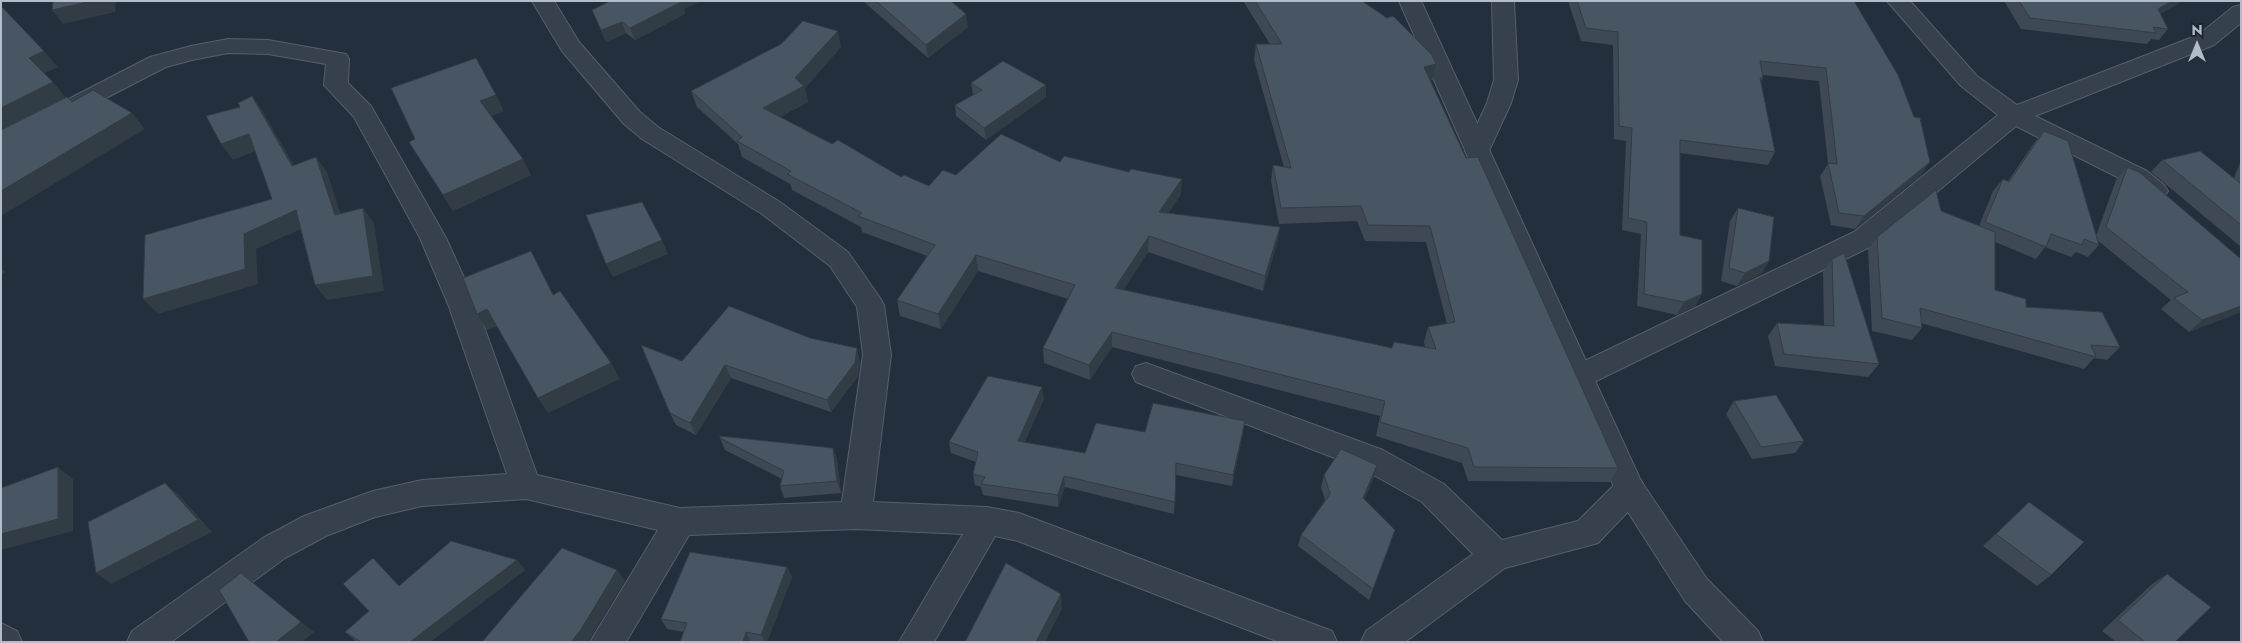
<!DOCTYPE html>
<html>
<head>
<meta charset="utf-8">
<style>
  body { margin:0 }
  #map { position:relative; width:2242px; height:643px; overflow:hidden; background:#242f3d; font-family:Jost,sans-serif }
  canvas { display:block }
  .frame { position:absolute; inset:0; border:2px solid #b3bcc8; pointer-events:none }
  .north { position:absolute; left:2172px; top:20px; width:50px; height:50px; -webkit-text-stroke:4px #1d2632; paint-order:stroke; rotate:0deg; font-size:14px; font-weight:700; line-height:20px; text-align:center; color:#b3bcc8 }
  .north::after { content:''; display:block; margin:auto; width:18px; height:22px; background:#b3bcc8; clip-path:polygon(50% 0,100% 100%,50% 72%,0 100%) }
</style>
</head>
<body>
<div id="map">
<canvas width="2242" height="643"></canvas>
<div class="frame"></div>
<div class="north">N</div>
</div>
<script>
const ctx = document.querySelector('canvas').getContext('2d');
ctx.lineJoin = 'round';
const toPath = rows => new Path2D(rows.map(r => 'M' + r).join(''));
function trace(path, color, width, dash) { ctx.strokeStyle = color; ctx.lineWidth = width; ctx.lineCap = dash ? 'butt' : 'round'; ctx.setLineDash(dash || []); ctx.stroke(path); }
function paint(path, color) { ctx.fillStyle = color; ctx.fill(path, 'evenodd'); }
const minor = toPath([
  [532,1,554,1,579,42,640,112,658,127,780,202,848,252,880,298,884,305,891,355,873,502,987,507,1019,513,1332,631,1337,642,1279,642,1018,541,995,536,934,642,899,642,963,534,856,529,689,535,626,642,590,642,658,530,526,499,422,506,375,517,326,536,285,558,171,642,127,642,132,631,263,538,304,516,373,491,422,480,507,474,448,304,420,238,354,117,324,85,326,64,268,54,228,53,192,60,166,67,1,152,1,134,150,57,191,46,228,39,268,40,346,54,349,59,348,83,371,106,446,238,476,304,537,475,680,508,842,502,863,355,857,307,830,266,762,214,642,139,624,124,562,51,532,1],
  [1492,1,1514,1,1518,80,1511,103,1489,151,1486,157,1477,159,1468,157,1465,151,1487,103,1494,80,1492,1],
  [1887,1,1910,1,1977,76,2017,105,2198,35,2233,7,2241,5,2241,23,2214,45,2035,116,2147,171,2164,185,2168,191,2164,197,2155,200,2146,197,2129,183,2016,126,1872,246,1590,384,1580,387,1570,384,1566,376,1570,368,1854,232,1998,115,1961,86,1887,1],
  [1146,363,1383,450,1444,484,1502,540,1578,521,1619,480,1630,476,1641,480,1645,489,1641,498,1598,543,1505,568,1405,642,1361,642,1366,631,1473,554,1422,502,1361,468,1136,382,1132,374,1136,366,1146,363],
  [1,623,17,631,22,642,1,642,1,623]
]);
const tertiary = toPath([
  [1399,1,1421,1,1641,481,1707,579,1758,631,1763,642,1723,642,1685,601,1619,498,1399,1]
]);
trace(minor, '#565f6b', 2);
trace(tertiary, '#565f6b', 2);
paint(minor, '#37414d');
paint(tertiary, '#37414d');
paint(toPath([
  [863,1,951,1,968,27,928,58],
  [1243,1,1362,1,1432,80,1430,81,1466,158,1618,468,1610,482,1468,481,1462,463,1376,436,1380,416,1112,347,1090,380,1044,363,1043,348,1068,299,978,271,941,329,900,316,897,300,927,256,862,232,861,227,792,190,790,184,742,157,738,144,697,107,691,91,841,47,805,88,808,102,780,117,832,144,901,177,929,186,956,175,1060,162,1181,194,1168,213,1280,227,1277,243,1263,291,1148,252,1123,290,1392,348,1425,347,1424,342,1428,327,1447,324,1426,242,1365,241,1357,221,1279,224,1271,181,1273,165,1284,167,1254,60,1256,44,1270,44],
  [1568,1,1854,1,1921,175,1855,229,1831,225,1820,176,1828,164,1819,81,1762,75,1763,78,1761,82,1775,152,1768,165,1680,153,1680,235,1702,294,1695,306,1677,315,1637,306,1641,234,1622,230,1626,141,1614,139,1613,45,1581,41],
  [2004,1,2183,1,2160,14,2168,29,2159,40,2151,39,2147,44,2021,29],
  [684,9,685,14,635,40,626,33,606,42,592,10],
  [971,83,1046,97,986,140,956,116,955,105,973,95],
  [504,111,491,116,531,175,453,211,409,142],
  [2044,131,2096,236,2116,180,2127,168,2241,259,2241,312,2189,332,2161,309,2171,300,2097,240,2099,245,2088,257,2076,252,2071,257,2045,247,2036,259,1995,242,1995,290,2026,307,2120,347,2107,360,2094,358,2084,369,1921,323,1922,328,1912,340,1872,331,1868,250,1877,237,1941,211,1979,226,1993,191,2003,179,2008,181,2034,143],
  [2162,160,2234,178,2241,160,2241,247,2151,172],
  [1738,208,1769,261,1761,274,1737,286,1721,281,1730,221],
  [1832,259,1879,364,1868,377,1775,366,1768,336,1777,323,1824,325,1823,272],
  [682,361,860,361,858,376,831,412,731,378,696,435,676,425,670,413],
  [1044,399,1024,442,1085,453,1145,432,1243,433,1232,486,1176,475,1174,514,1065,487,1058,507,983,495,981,487,975,485,973,474,976,462,951,453,949,442],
  [1734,401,1804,441,1795,453,1752,459,1726,414],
  [720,438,833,448,837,460,841,493,784,498,780,486,782,479,725,450],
  [1324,475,1374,477,1364,499,1391,542,1369,600,1298,546,1301,535,1325,500,1321,487],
  [2029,502,2051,575,2037,586,1983,546],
  [373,558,399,586,517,560,525,570,430,642,357,642,345,632,369,611],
  [787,567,792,577,767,642,680,642,684,632,667,629,661,619],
  [2167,574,2175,642,2116,642,2102,631,2151,585]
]), '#3e4955');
paint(toPath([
  [92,1,116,1,115,12,63,24,52,10],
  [678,1,702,1,684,9,685,14,635,40,630,28],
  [2172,1,2183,1,2149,20,2158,9],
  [966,14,968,27,928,58,926,45],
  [622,22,626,33,606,42,601,30],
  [838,31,841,47,805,88,808,102,767,124,763,108,795,78],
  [44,51,58,67,43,74,29,58],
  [1436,64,1432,80,1420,83,1424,67],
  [53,82,66,98,1,132,1,108],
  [1046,85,1046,97,986,140,984,128],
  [496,95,504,111,489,117,480,101],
  [252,96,263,112,303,181,292,166],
  [132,113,145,129,1,216,1,191],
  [249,134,261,149,233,160,221,144],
  [316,157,327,172,346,230,335,215],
  [523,159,531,175,453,211,443,195],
  [1930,162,1921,175,1855,229,1864,216],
  [1182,179,1181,194,1159,228,1159,212],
  [363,208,374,223,384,291,327,300,315,285],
  [296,210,308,226,256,249,258,284,158,314,143,299,244,234],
  [1280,227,1277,243,1263,291,1265,276],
  [1149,236,1148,252,1115,303,1115,288],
  [662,240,668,254,613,277,606,264],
  [531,251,540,268,562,311,553,295],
  [976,255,978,271,941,329,938,314],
  [1769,261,1761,274,1737,286,1745,273],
  [1,268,6,272,1,275],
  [1702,294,1695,306,1677,315,1684,302],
  [2241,306,2241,312,2189,332,2202,320],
  [487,309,497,326,487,330,477,314],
  [1112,332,1112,347,1090,380,1089,365],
  [857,348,860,361,858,376,831,412,827,400],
  [611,363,620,379,548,413,538,398],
  [725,365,731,378,696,435,690,423],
  [1042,387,1044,399,1020,453,1018,441],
  [1245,421,1243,433,1232,486,1233,475],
  [833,448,837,460,841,493,837,481],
  [1377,465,1374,477,1360,510,1363,498],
  [58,467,73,479,73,531,1,550,1,534],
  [1064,476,1065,487,1058,507,1058,495],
  [165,483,179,495,212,532,111,584,96,573],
  [517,560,525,570,430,642,410,642],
  [787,567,792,577,767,642,765,642,761,635],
  [617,570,625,581,588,642,571,642],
  [1061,594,1062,609,1045,642,1036,642],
  [301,622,314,632,302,642,276,642],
  [746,632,751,642,743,642]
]), '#323c45');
const building = toPath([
  [53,1,92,1,52,10,53,1],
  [610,1,680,1,681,2,630,28,622,22,601,30,592,10,610,1],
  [876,1,951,1,966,14,926,45,876,1],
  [1255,1,1362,1,1387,18,1393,16,1432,55,1436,64,1424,67,1466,158,1478,157,1618,468,1474,467,1468,448,1380,422,1385,401,1112,332,1089,365,1043,348,1075,285,976,255,938,314,897,300,935,245,858,216,862,213,787,174,791,171,737,141,742,137,691,91,781,44,803,21,838,31,795,78,804,86,763,108,832,144,838,140,901,177,904,175,929,186,943,170,956,175,1001,134,1060,162,1064,156,1129,172,1131,169,1182,179,1159,212,1280,227,1265,276,1149,236,1115,288,1392,348,1394,342,1436,349,1428,327,1455,322,1430,226,1368,225,1361,206,1281,208,1273,165,1291,168,1256,44,1282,44,1255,1],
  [1577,1,1854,1,1898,75,1914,117,1920,118,1930,162,1864,216,1839,213,1828,163,1837,164,1826,68,1760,61,1763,78,1760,78,1775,152,1680,140,1680,235,1702,240,1702,294,1684,302,1644,294,1647,222,1628,218,1632,128,1619,126,1618,32,1586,28,1577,1],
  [2019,1,2172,1,2158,9,2168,29,2153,27,2156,33,2030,18,2019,1],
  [1,6,44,51,29,58,53,82,1,108,1,6],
  [476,58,496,95,480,101,523,159,443,195,409,142,415,139,391,88,476,58],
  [1003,61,1046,85,984,128,955,105,982,90,971,83,1003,61],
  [93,90,132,113,1,191,1,130,67,97,72,102,93,90],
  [252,96,292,166,316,157,335,215,363,208,373,276,315,285,296,210,244,234,245,269,143,299,145,235,272,199,249,134,221,144,206,116,240,107,238,103,252,96],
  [2044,131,2068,141,2099,245,2084,239,2082,245,2051,234,2046,247,1985,222,2003,179,2009,182,2044,131],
  [2200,151,2240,183,2241,181,2241,225,2162,160,2200,151],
  [2127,168,2129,168,2139,172,2241,259,2241,306,2202,320,2174,298,2188,292,2106,227,2127,168],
  [1936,190,1941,211,1995,232,1995,290,2026,299,2026,307,2102,312,2120,347,2091,345,2096,357,1920,308,1922,328,1882,318,1877,237,1936,190],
  [642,202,662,240,606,264,586,215,642,202],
  [1738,208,1774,217,1769,261,1745,273,1729,268,1738,208],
  [531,251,553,295,560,291,611,363,538,398,487,309,477,314,463,278,531,251],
  [1844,253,1879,364,1784,354,1777,323,1834,326,1832,259,1844,253],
  [729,306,810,338,857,348,855,363,827,400,725,365,690,423,670,413,641,345,682,361,729,306],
  [988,376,1042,387,1018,441,1085,453,1096,423,1145,432,1153,403,1245,421,1233,475,1176,463,1175,502,1064,476,1058,495,981,484,985,477,973,474,978,452,949,442,988,376],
  [1776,395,1804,441,1761,447,1734,401,1776,395],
  [720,436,833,448,837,481,780,486,784,471,720,438,720,436],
  [1341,449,1377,465,1363,498,1395,530,1373,589,1301,535,1330,494,1324,475,1341,449],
  [58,467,58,519,1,534,1,488,58,467],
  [165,483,198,520,96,573,88,522,165,483],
  [2029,502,2084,542,2051,575,1996,534,2029,502],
  [451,541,517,560,410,642,361,642,345,632,369,611,343,584,373,558,399,586,451,541],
  [562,548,617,570,580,631,571,642,482,642,562,548],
  [690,552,787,567,761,635,746,632,743,642,680,642,687,623,661,619,690,552],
  [1006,563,1061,594,1036,642,965,642,1006,563],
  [241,573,301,622,276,642,249,642,219,590,241,573],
  [2167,574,2211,607,2175,642,2145,642,2118,620,2167,574]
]);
paint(building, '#485563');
trace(building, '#323c45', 1);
</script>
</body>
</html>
